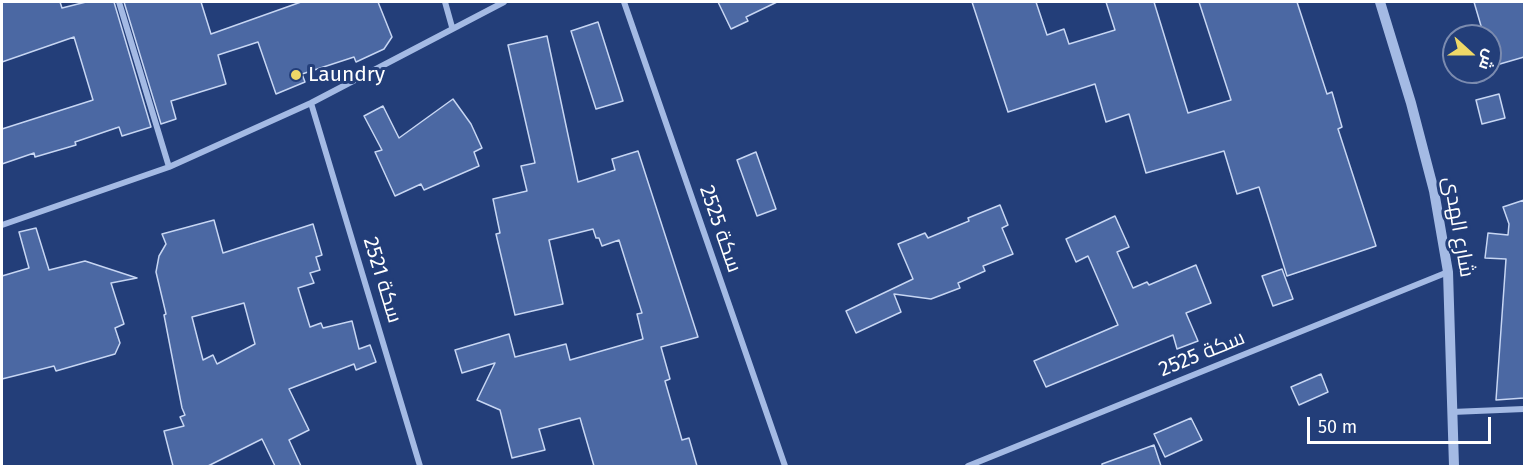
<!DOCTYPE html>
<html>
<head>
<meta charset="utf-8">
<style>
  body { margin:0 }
  #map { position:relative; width:1526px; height:468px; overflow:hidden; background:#233e79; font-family:"Fira Sans",Cairo,sans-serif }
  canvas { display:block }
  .frame { position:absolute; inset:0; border:3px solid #fff; pointer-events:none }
  .north { position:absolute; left:1442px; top:24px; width:60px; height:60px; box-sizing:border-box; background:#233e79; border:2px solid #7b8baf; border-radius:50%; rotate:111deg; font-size:16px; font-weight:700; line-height:24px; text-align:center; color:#fff }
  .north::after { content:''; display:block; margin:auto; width:21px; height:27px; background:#efd867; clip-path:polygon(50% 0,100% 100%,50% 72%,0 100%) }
  .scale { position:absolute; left:1307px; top:417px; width:184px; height:27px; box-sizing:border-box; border:3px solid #fff; border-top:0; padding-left:8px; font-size:18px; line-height:21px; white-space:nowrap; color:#fff; -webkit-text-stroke:4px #233e79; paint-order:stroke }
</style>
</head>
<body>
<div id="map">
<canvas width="1526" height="468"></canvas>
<div class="frame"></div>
<div class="north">ش</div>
<div class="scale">50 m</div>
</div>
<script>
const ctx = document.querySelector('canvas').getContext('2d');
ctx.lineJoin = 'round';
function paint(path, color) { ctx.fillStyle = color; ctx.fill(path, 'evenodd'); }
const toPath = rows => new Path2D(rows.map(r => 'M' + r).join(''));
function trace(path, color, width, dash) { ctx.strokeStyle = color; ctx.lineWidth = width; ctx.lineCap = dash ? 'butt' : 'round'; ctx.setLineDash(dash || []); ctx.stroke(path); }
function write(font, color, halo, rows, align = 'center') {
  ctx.font = font + ' "Fira Sans",Cairo,sans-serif'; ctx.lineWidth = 6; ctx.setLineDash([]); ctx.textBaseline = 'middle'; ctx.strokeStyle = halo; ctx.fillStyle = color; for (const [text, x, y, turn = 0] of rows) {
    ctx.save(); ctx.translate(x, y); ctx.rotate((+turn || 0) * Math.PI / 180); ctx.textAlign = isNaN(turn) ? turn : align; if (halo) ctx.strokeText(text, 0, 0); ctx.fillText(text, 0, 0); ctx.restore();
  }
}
const building = toPath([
  [2,2,60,2,62,8,86,2,114,2,151,127,122,136,119,127,75,142,76,145,35,157,34,153,2,164,2,129,93,100,74,37,2,62,2,2],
  [124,2,201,2,211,34,301,2,378,2,392,37,384,49,356,62,354,57,302,74,305,82,276,94,258,42,218,55,226,84,171,101,176,119,161,124,124,2],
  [718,2,777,2,746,17,748,21,731,29,718,2],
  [972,2,1036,2,1047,35,1064,29,1069,44,1115,30,1106,2,1154,2,1188,113,1231,100,1199,2,1297,2,1327,94,1332,92,1342,127,1338,129,1376,246,1287,276,1259,187,1237,194,1224,151,1146,173,1129,114,1106,122,1095,84,1008,112,972,2],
  [1474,2,1524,2,1524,57,1493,66,1490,55,1490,36,1484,36,1474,2],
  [598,22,623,101,596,109,571,31,598,22],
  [547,36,578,182,615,170,612,159,638,151,698,337,661,347,670,379,665,381,682,440,689,438,697,466,594,466,580,418,539,429,545,450,512,458,500,410,477,400,495,363,462,373,455,350,509,334,515,357,566,344,570,360,643,339,637,314,642,313,619,240,602,246,599,238,596,238,593,229,549,240,563,304,515,315,496,234,500,233,493,199,527,191,521,166,535,163,508,45,547,36],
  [1499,94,1505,118,1482,124,1476,100,1499,94],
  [453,99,471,124,482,148,474,152,479,166,424,190,421,184,395,196,375,152,382,150,364,116,383,106,399,138,453,99],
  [756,152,776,209,757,216,737,160,756,152],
  [1524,200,1524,398,1496,400,1506,259,1485,258,1488,233,1508,235,1509,224,1503,207,1524,200],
  [1000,205,1008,225,1002,228,1013,254,983,266,985,271,958,283,960,288,931,299,894,294,901,312,856,333,846,311,913,279,898,244,925,233,928,238,969,221,968,218,1000,205],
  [1115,216,1129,247,1117,252,1133,288,1147,282,1149,285,1196,265,1211,303,1186,313,1198,341,1177,349,1173,335,1046,387,1034,361,1118,325,1088,256,1076,262,1066,239,1115,216],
  [214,220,223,253,313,224,322,255,316,257,320,270,310,273,314,283,298,288,310,327,321,323,323,328,352,321,359,349,370,345,376,362,356,370,354,364,289,389,309,430,289,440,301,466,275,466,262,439,208,466,173,466,164,431,184,426,180,417,185,415,182,408,164,315,166,314,156,272,159,256,166,244,162,234,214,220],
  [244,303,255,344,217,364,213,355,203,360,192,317,244,303],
  [36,228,49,270,85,261,137,278,111,283,124,324,115,328,120,343,115,354,56,371,54,366,2,379,2,276,29,268,19,232,36,228],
  [1282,269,1293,299,1273,306,1262,276,1282,269],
  [1321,374,1328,392,1299,405,1291,387,1321,374],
  [1191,418,1202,440,1165,457,1154,434,1191,418],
  [1154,445,1161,466,1102,466,1102,464,1154,445]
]);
paint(building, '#4b68a3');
trace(building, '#c7d6f3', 1.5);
trace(toPath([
  [119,2,169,167],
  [445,2,452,27],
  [624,2,785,466],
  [311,103,420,466],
  [2,225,169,167,311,103,504,2],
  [1452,412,1524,409],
  [968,466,1448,272]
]), '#a4bae4', 6);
trace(toPath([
  [1380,2,1411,103,1434,191,1448,272,1454,466]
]), '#a4bae4', 10);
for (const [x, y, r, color] of [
  [296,75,6,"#efd867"]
]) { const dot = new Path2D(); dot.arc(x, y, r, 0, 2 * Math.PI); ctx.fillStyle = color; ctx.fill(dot); trace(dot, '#233e79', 2); }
write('21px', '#fff', '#233e79', [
  ["Laundry",308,75]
], 'left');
write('21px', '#fff', '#233e79', [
  ["شارع الهدى",1458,227,80],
  ["سكة 2525",720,229,71],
  ["سكة 2521",382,280,73],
  ["سكة 2525",1202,354,-22]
]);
</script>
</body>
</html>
